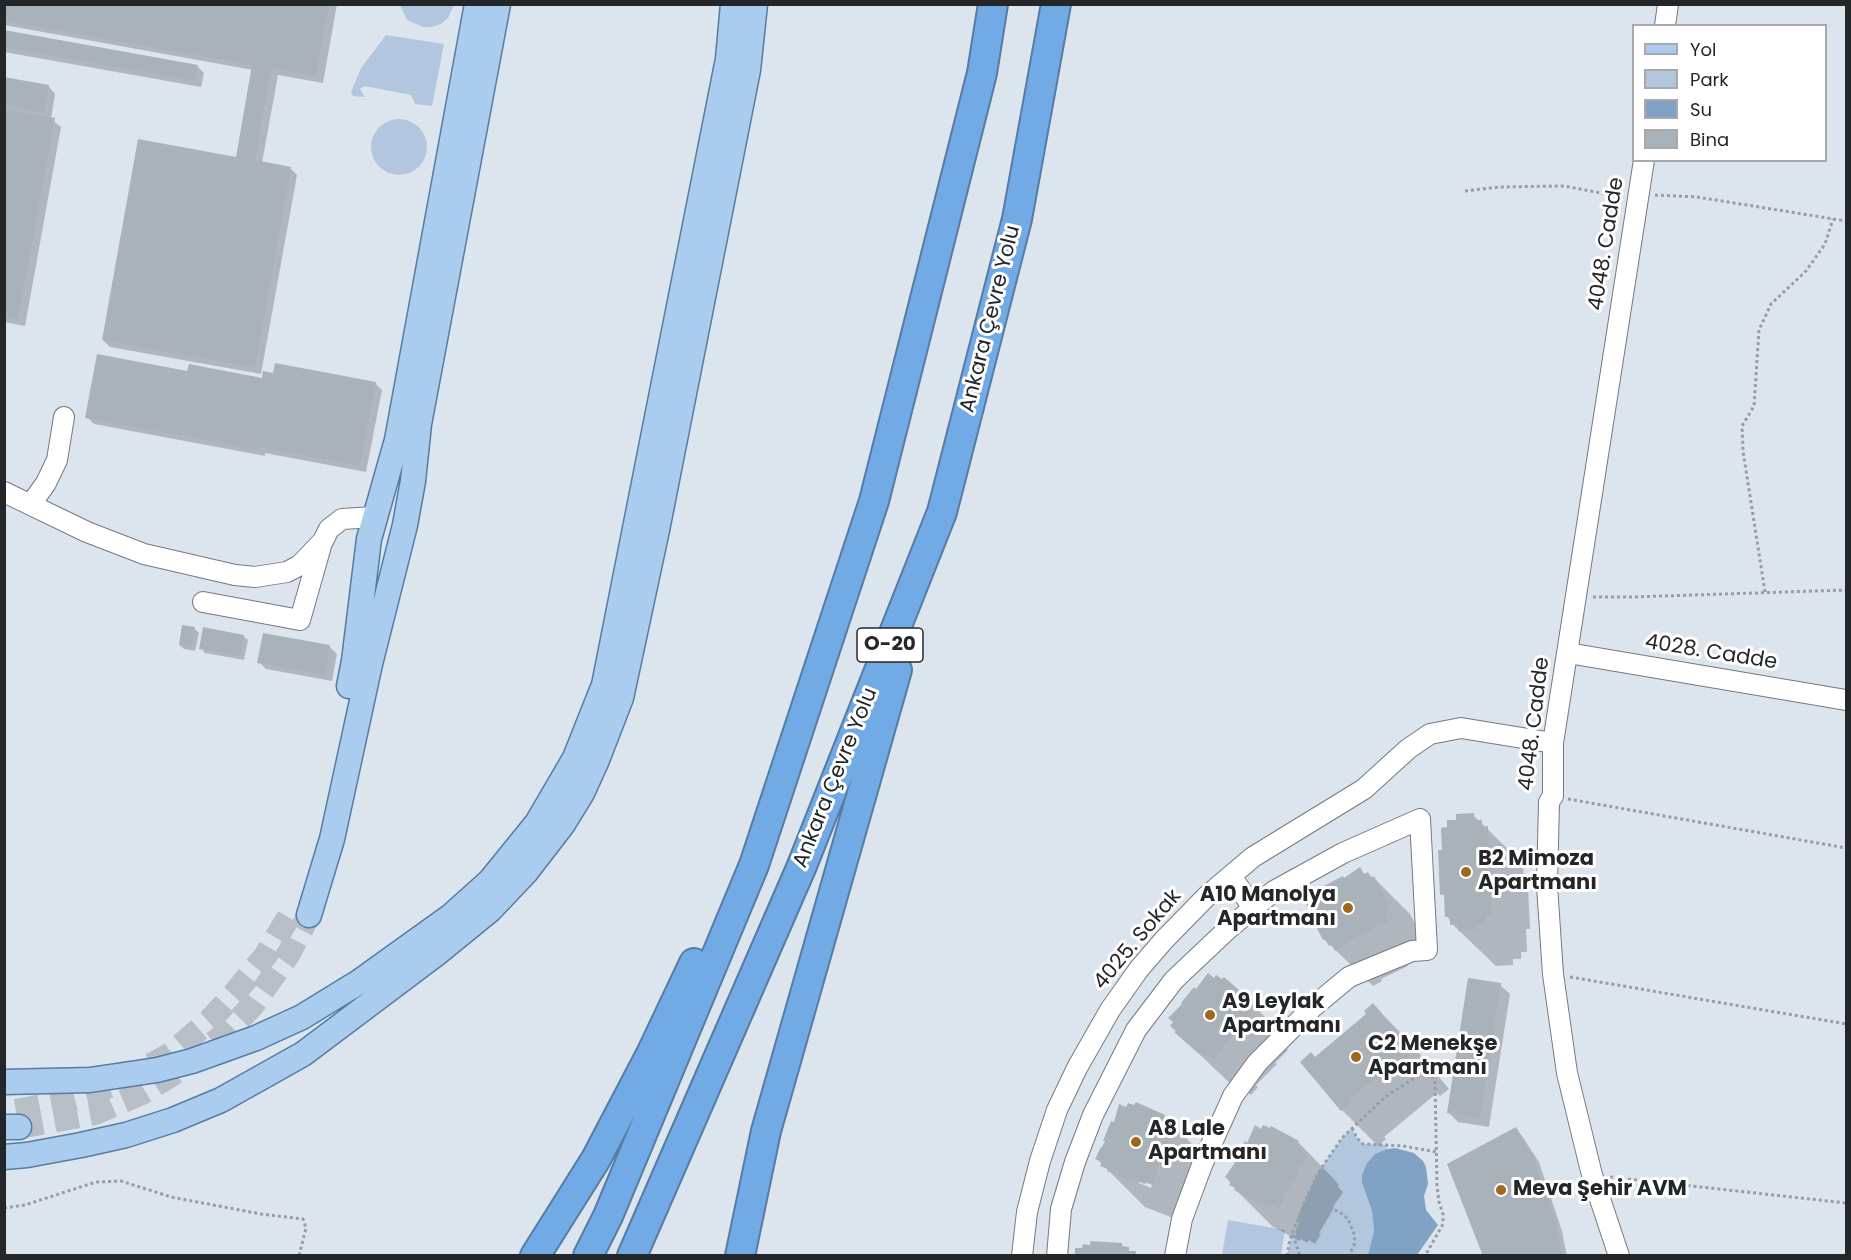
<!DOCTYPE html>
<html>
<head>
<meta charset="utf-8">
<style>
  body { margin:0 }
  #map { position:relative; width:1851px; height:1260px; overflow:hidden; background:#dce4ed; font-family:Poppins,sans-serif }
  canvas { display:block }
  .frame { position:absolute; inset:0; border:6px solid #24272a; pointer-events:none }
  .legend { position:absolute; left:1632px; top:24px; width:195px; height:138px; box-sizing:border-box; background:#fff; border:2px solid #a7a9aa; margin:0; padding:8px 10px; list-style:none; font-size:18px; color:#24272a }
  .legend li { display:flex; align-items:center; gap:12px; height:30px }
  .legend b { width:30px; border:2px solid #a7a9aa }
</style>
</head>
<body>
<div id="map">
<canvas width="1851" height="1260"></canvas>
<div class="frame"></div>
<ul class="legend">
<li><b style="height:8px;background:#aaccef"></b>Yol</li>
<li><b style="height:16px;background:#b2c7de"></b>Park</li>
<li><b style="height:16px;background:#7fa2c5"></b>Su</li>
<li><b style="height:16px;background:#a9b1b9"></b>Bina</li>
</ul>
</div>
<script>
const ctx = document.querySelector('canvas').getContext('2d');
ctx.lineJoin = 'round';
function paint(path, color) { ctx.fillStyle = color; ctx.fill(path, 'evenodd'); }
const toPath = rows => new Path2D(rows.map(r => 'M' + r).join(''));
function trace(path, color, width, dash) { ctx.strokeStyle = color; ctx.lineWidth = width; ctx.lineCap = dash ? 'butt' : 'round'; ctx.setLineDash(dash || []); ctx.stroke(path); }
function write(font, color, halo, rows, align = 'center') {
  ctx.font = font + ' Poppins,sans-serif'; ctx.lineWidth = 6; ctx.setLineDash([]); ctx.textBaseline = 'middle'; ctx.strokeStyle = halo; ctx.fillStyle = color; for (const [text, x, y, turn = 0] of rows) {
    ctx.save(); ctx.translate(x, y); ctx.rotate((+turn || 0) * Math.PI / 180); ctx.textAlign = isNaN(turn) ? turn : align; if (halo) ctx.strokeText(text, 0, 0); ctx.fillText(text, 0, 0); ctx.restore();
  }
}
paint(toPath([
  [400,5,400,4,454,5,448,18,441,24,432,27,423,27,407,20],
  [386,35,444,44,432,106,415,104,411,95,364,86,360,89,365,97,353,96,351,92,361,68],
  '371 147a28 28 0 1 1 56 0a28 28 0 1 1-56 0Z',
  [1352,1128,1357,1138,1363,1144,1386,1145,1387,1149,1375,1154,1367,1163,1362,1183,1372,1211,1374,1231,1368,1255,1287,1256,1292,1233,1295,1238,1296,1230,1301,1219,1296,1223,1298,1216,1318,1173,1342,1138],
  [1228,1220,1285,1230,1281,1255,1222,1255]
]), '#b2c7de');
paint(toPath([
  [1395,1148,1414,1153,1423,1161,1426,1167,1428,1184,1424,1196,1426,1210,1438,1225,1417,1255,1368,1255,1374,1231,1372,1211,1362,1183,1362,1175,1367,1163,1375,1154,1387,1149]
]), '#7fa2c5');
paint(toPath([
  [4,4,337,4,323,83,278,75,262,163,290,168,297,175,261,374,110,347,103,340,237,159,253,70,4,25],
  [4,32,197,66,204,73,201,87,4,52],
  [4,79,49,87,55,94,51,119,61,127,25,326,4,322],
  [189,373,263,380,375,383,382,390,366,472,265,453,265,456,94,424,87,417],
  [194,628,199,633,195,651,184,649,180,645],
  [243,636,248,640,244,660,205,653,201,648],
  [330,647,337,654,332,681,266,669,259,662],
  [1473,815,1523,864,1524,882,1528,886,1530,929,1526,929,1527,952,1521,952,1521,959,1513,959,1513,965,1496,966,1452,924,1447,916,1446,898,1442,894,1444,851,1449,829,1458,821],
  [1360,869,1365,875,1367,874,1374,878,1410,914,1424,941,1424,957,1407,964,1408,966,1381,979,1382,981,1373,986,1324,939,1344,880],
  [1500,985,1510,994,1489,1127,1458,1122,1449,1113],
  [1247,999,1283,1035,1283,1045,1288,1050,1275,1063,1277,1064,1256,1085,1258,1087,1251,1095,1245,1090,1236,1089,1176,1032],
  [1373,1005,1409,1041,1449,1089,1440,1096,1437,1093,1384,1137,1386,1139,1378,1146,1342,1110,1315,1058,1368,1014],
  [1164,1116,1200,1152,1173,1218,1145,1207,1097,1159],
  [1139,1180,1152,1185,1151,1188,1139,1183],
  [1272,1128,1298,1142,1334,1179,1339,1185,1338,1187,1343,1192,1333,1207,1334,1208,1319,1233,1321,1234,1315,1244,1309,1240,1307,1243,1301,1239,1299,1241,1272,1226,1236,1190,1226,1177,1247,1145,1262,1131,1270,1130],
  [1515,1129,1522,1136,1539,1162,1562,1231,1567,1256,1485,1256]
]), '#0003');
paint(toPath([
  [4,4,329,4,316,76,271,68,255,160,291,167,255,368,102,340,138,139,236,157,252,65,4,21],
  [4,30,198,65,195,81,4,47],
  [4,77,49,85,44,113,4,105],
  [4,109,55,118,18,319,4,317],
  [97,354,187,371,189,364,262,378,263,371,273,373,275,363,376,382,360,466,259,447,258,450,85,418],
  [182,625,195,627,191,648,179,645],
  [203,627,244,635,240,656,199,649],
  [263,633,330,645,325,675,257,663],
  [1474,813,1474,820,1482,820,1482,827,1488,826,1489,848,1493,848,1495,894,1490,894,1491,916,1486,916,1486,923,1477,924,1478,930,1458,931,1458,924,1450,925,1450,917,1445,917,1444,894,1440,895,1438,850,1442,850,1441,828,1447,827,1447,820,1456,820,1456,814],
  [1360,867,1364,874,1368,872,1371,878,1374,876,1389,905,1386,906,1389,912,1385,915,1389,921,1372,928,1373,930,1346,942,1347,944,1335,951,1332,944,1329,946,1325,939,1323,940,1308,911,1310,910,1306,904,1310,902,1307,895,1325,888,1324,886,1343,876,1344,878],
  [1208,973,1214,978,1216,975,1222,979,1224,977,1248,998,1245,1000,1251,1005,1248,1008,1253,1013,1240,1026,1242,1027,1221,1048,1223,1049,1214,1060,1208,1055,1206,1057,1200,1052,1199,1054,1174,1032,1176,1031,1170,1026,1173,1022,1168,1018,1182,1004,1181,1003,1194,987,1196,989],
  [1468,978,1501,983,1480,1118,1447,1113],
  [1373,1003,1414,1052,1403,1061,1400,1058,1349,1100,1351,1102,1341,1111,1300,1062,1311,1052,1315,1057,1366,1014,1364,1011],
  [1136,1102,1165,1115,1164,1118,1171,1121,1169,1124,1175,1127,1167,1143,1169,1144,1156,1171,1158,1172,1153,1184,1146,1181,1145,1184,1137,1181,1137,1183,1107,1171,1108,1169,1100,1166,1102,1162,1095,1159,1101,1147,1102,1147,1105,1141,1103,1141,1111,1121,1114,1122,1119,1104,1126,1107,1128,1103,1134,1105],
  [1255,1125,1261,1129,1263,1125,1270,1128,1271,1126,1299,1141,1297,1144,1304,1148,1302,1152,1308,1155,1297,1170,1299,1171,1284,1196,1285,1197,1279,1209,1272,1205,1270,1208,1264,1204,1263,1206,1234,1190,1236,1188,1229,1185,1231,1181,1225,1177,1236,1161,1234,1160,1245,1141,1247,1143],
  [1516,1127,1532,1154,1556,1222,1563,1256,1483,1256,1447,1164],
  [1090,1241,1122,1243,1122,1246,1129,1247,1129,1251,1136,1251,1136,1256,1075,1256,1075,1248,1082,1248,1083,1244,1090,1245]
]), '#a9b1b9');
trace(toPath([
  [16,1111,59,1103,91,1094,132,1076,171,1054,210,1020,234,994,266,955,294,908],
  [19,1127,95,1113,142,1093,176,1072,225,1034,252,1006,288,955,309,915]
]), '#b7bec6', 24, [24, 12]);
const minor = toPath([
  [1665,26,1668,4],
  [4,492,87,532,144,554,235,575,255,577,287,572,300,565,323,541,329,529,342,519,374,517],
  [31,504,46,483,57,460,64,417],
  [203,602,300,620,321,546],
  [1568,653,1846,700],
  [1231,876,1253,908],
  [1022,1256,1027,1212,1040,1161,1057,1110,1077,1068,1110,1010,1139,969,1164,940,1207,896,1253,857,1364,789,1408,749,1430,734,1461,728,1553,743],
  [1057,1256,1061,1209,1075,1162,1093,1115,1136,1030,1174,980,1228,929,1274,891,1343,853,1420,819,1427,950,1412,951,1349,977,1313,1007,1257,1063,1233,1096,1202,1165,1182,1219,1175,1256],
  [1619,1256,1592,1175,1567,1073,1553,974,1547,886,1549,802,1553,796,1553,743,1644,160]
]);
const major = toPath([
  [349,686,354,661,369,539,397,440,477,4],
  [309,915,332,839,370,664,405,525,413,481,419,424,498,4],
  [4,1082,90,1080,157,1070,192,1061,256,1038,302,1017,359,982,451,916,490,881,537,823,575,758,604,685,728,59,733,4],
  [4,1127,19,1127],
  [4,1157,27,1155,81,1145,126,1135,173,1120,221,1100,303,1054,436,954,490,910,526,872,563,824,582,793,597,760,621,698,657,530,748,70,755,4]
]);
const highway = toPath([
  [535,1256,596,1159,651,1054,694,963],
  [588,1256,608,1216,754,865,874,501,982,73,993,4],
  [632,1256,801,868,942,512,1017,219,1056,4],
  [740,1256,766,1131,897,670]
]);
trace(minor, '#737a82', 22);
trace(major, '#567ca3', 27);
trace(highway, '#567ca3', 32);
trace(toPath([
  [1465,191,1499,187,1564,186,1622,197],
  [1655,195,1697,197,1846,221],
  [1765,592,1743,451,1742,426,1754,406,1759,330,1771,304,1806,271,1825,244,1833,219],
  [1593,597,1632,597,1846,590],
  [1568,799,1846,848],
  [1570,977,1846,1024],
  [1352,1128,1357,1138,1363,1144,1403,1146,1437,1152],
  [1610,1177,1846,1203],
  [4,1208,25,1205,96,1182,121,1181,171,1197,261,1214,303,1219,306,1228,299,1256],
  [1297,1222,1315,1209,1333,1209,1341,1213,1348,1219,1355,1236,1354,1245,1349,1256],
  [1293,1235,1300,1256],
  [1287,1256,1290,1239,1309,1192,1318,1173,1342,1138,1385,1097,1419,1075,1430,1073,1435,1081,1437,1186,1439,1202,1443,1214,1443,1224,1425,1256]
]), '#979da4', 3, [3, 3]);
trace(minor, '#fff', 20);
trace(major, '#aaccef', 24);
trace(highway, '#71aae4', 28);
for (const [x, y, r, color] of [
  [1466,872,6,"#9e6821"],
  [1348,908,6,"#9e6821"],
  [1210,1015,6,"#9e6821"],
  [1356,1057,6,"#9e6821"],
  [1136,1142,6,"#9e6821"],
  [1501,1190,6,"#9e6821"]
]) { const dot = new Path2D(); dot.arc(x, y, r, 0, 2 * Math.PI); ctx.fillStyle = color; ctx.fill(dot); trace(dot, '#fff', 2); }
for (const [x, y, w] of [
  [890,645,66]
]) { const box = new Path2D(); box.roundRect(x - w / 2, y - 17, w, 34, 4.5); ctx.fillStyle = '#fff'; ctx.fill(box); trace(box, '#24272a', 1.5); }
write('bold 20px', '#24272a', null, [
  ["O-20",890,645]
]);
write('21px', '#24272a', '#fff', [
  ["4048. Cadde",1607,244,-81],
  ["Ankara Çevre Yolu",991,319,-76],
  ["4028. Cadde",1711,653,9],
  ["4048. Cadde",1535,724,-83],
  ["Ankara Çevre Yolu",836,778,-68],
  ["4025. Sokak",1138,940,-50]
]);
write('bold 21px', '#24272a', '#fff', [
  ["B2 Mimoza",1478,860],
  ["Apartmanı",1478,884],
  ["A10 Manolya",1336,896,"right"],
  ["Apartmanı",1336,920,"right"],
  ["A9 Leylak",1222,1003],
  ["Apartmanı",1222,1027],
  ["C2 Menekşe",1368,1045],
  ["Apartmanı",1368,1069],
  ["A8 Lale",1148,1130],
  ["Apartmanı",1148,1154],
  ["Meva Şehir AVM",1513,1190]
], 'left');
</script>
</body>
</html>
